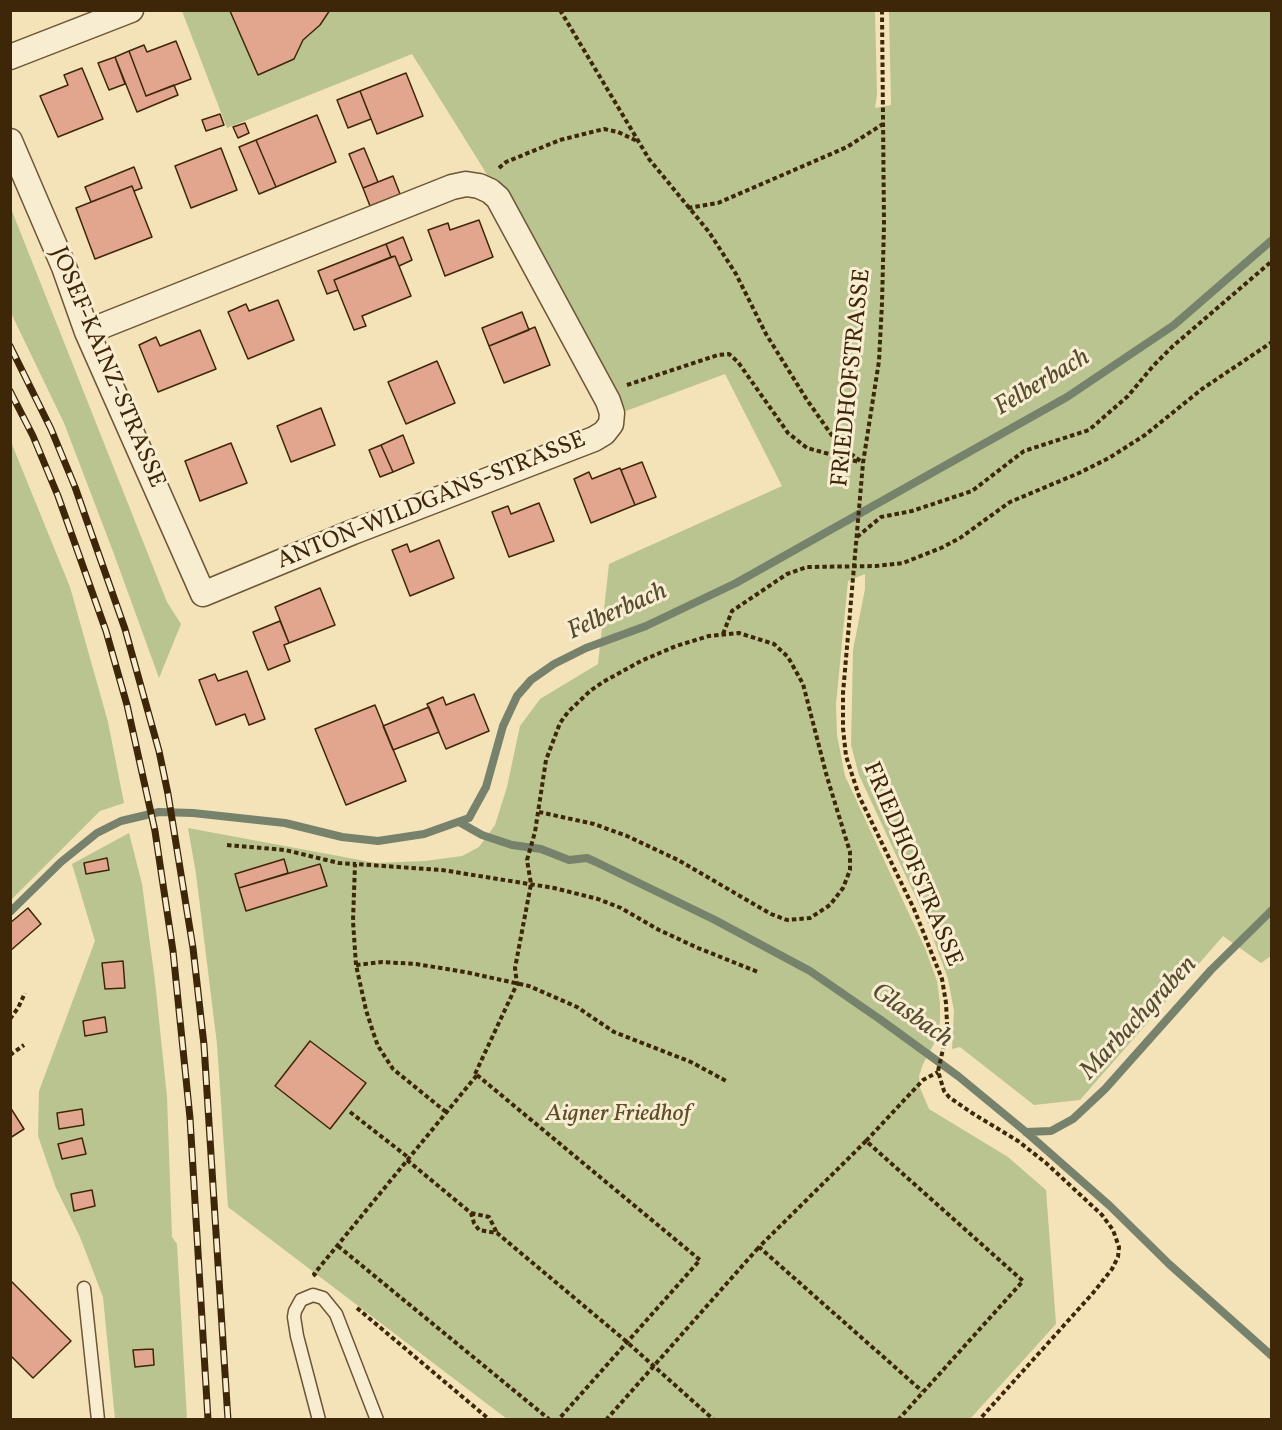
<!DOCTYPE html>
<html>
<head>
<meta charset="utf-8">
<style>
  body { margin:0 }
  #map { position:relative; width:1282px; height:1430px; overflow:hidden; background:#f4e2b8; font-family:Vollkorn,serif }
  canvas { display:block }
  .frame { position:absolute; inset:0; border:12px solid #3e2708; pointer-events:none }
</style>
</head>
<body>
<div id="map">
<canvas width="1282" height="1430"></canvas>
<div class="frame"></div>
</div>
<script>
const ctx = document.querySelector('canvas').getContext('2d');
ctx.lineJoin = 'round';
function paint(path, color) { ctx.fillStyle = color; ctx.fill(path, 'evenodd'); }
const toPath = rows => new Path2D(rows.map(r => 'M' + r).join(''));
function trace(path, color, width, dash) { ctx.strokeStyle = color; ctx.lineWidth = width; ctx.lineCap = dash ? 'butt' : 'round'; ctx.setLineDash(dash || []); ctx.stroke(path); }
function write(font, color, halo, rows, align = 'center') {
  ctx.font = font + ' Vollkorn,serif'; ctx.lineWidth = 6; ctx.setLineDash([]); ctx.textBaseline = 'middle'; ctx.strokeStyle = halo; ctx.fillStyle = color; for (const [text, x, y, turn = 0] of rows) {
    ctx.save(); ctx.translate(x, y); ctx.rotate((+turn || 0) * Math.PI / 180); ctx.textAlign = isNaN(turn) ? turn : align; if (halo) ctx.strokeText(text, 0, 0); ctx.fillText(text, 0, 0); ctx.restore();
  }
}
paint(toPath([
  [182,11,875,11,877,95,875,108,891,105,889,11,1271,11,1271,956,1261,963,1223,936,1080,1100,1034,1105,960,1047,952,1049,954,1011,948,979,928,924,859,775,851,745,853,650,865,589,865,574,848,581,836,704,837,735,845,776,925,948,937,981,940,1003,940,1022,937,1038,923,1064,919,1076,920,1088,929,1109,1008,1157,1046,1190,1056,1324,970,1419,507,1419,228,1207,217,1044,196,874,188,828,376,863,425,861,462,856,479,847,495,825,507,787,520,726,540,699,598,664,609,564,782,486,725,374,626,411,483,168,412,54,227,128],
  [10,206,167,602,181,624,159,678,114,554,64,423,11,313],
  [11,442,70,587,108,722,124,803,100,811,11,900],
  [129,833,142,884,155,981,167,1097,172,1237,177,1244,187,1419,115,1419,103,1297,80,1237,56,1188,38,1136,39,1091,95,941,72,864]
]), '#b9c490');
trace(toPath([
  [459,822,482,835,512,845,541,849,569,860,587,858,596,862,715,920,810,971,881,1020,958,1076,1026,1132,1110,1206,1169,1264,1272,1356],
  [10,912,61,862,97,833,121,821,159,812,193,813,285,823,342,837,378,841,424,834,469,818,486,787,503,726,517,696,531,680,554,664,586,648,646,626,736,583,1067,397,1174,325,1272,240],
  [1026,1132,1051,1131,1073,1119,1105,1089,1211,970,1272,910]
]), '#76826b', 8);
const building = toPath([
  [330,10,320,25,303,40,294,59,258,75,230,11,330,10],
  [176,41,191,79,146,96,129,51,144,45,147,52,176,41],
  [129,51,146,96,174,85,178,95,137,112,115,57,129,51],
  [115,57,125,84,109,90,98,63,115,57],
  [82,68,103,119,58,137,40,96,68,85,64,75,82,68],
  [406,73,423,116,377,134,360,91,406,73],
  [360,91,371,119,348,128,337,100,360,91],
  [220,114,224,125,206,131,202,120,220,114],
  [317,115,336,162,276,187,256,140,317,115],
  [245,123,249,133,238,138,233,127,245,123],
  [256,140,276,187,259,194,239,147,256,140],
  [221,148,237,190,191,208,175,166,221,148],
  [364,148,378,182,363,188,349,154,364,148],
  [134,167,142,188,134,191,132,186,91,202,85,187,134,167],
  [393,176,400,194,370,206,363,188,393,176],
  [132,186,152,237,95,259,76,208,132,186],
  [479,220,493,257,445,276,428,230,448,223,450,230,479,220],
  [403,237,412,260,399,266,395,256,391,257,386,244,403,237],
  [386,244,391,257,334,280,338,290,327,294,318,271,386,244],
  [395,256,411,296,362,316,366,326,354,330,334,280,395,256],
  [278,300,294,340,248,359,228,312,246,304,249,311,278,300],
  [522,312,529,330,489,346,482,328,522,312],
  [535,327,550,365,504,383,489,346,535,327],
  [200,330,216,369,158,392,139,345,156,337,160,346,200,330],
  [437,361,455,403,406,424,388,382,437,361],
  [321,408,335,445,291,462,277,426,321,408],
  [403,435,414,463,393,472,381,445,403,435],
  [231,443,247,483,200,501,185,461,231,443],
  [381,445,393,472,380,477,369,450,381,445],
  [642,462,656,497,635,505,621,470,642,462],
  [620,468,635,505,591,523,574,479,589,472,592,479,620,468],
  [539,503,554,541,509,557,492,512,508,506,511,514,539,503],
  [439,540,454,578,410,596,392,550,407,544,410,552,439,540],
  [320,588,335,625,289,643,275,607,320,588],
  [280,621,289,643,284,645,290,661,268,670,253,632,280,621],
  [247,671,265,719,249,725,245,714,216,725,199,680,215,674,218,681,247,671],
  [474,694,489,731,446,749,427,704,443,697,446,705,474,694],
  [375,705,406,781,346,805,315,729,375,705],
  [429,707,439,732,393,750,383,726,429,707],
  [107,858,109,870,86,874,84,863,107,858],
  [284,859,288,873,239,888,235,874,284,859],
  [320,864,327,886,246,911,239,888,320,864],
  [28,908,41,924,10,951,10,923,28,908],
  [123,961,125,988,105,989,102,963,123,961],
  [105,1017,107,1032,85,1036,83,1021,105,1017],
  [310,1041,366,1083,330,1129,275,1086,310,1041],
  [10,1107,24,1129,10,1138,10,1107],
  [82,1109,84,1125,59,1129,57,1113,82,1109],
  [82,1138,86,1154,62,1159,58,1144,82,1138],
  [92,1190,95,1206,74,1211,71,1194,92,1190],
  [10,1280,71,1341,33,1378,10,1355,10,1280],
  [153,1349,154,1365,135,1367,133,1350,153,1349]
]);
paint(building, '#e2a68e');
trace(building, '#3e2708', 1.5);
const lane = toPath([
  [84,1288,98,1420],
  [319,1420,297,1336,294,1317,295,1311,301,1300,313,1295,323,1298,336,1314,377,1420]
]);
const street = toPath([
  [10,57,131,10],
  [10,141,64,267,87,332,203,594,353,532,594,439,604,433,611,424,612,413,608,401,498,198,490,191,479,186,466,184,452,187,87,332]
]);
trace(lane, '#6c5634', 15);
trace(street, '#6c5634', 27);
trace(toPath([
  [560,10,649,159,709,232,736,274,766,334,807,400,838,444,863,463],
  [882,10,884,224,882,303,879,361,863,463,843,693,843,728,846,756,859,796,914,909,942,979,946,1003,947,1023,946,1036,938,1071,944,1091,949,1097,972,1113,1018,1141,1046,1163,1102,1215,1113,1230,1119,1247,1118,1257,1112,1269,1093,1293,979,1420],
  [499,168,506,162,560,140,604,129,618,132,637,141],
  [688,208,718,203,847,147,883,124],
  [627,385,718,355,729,354,738,362,788,433,807,448,859,462],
  [857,537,881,517,912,511,972,491,1024,451,1089,430,1128,396,1153,366,1173,346,1272,261],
  [723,634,732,611,787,574,807,567,876,566,903,563,941,548,960,538,1010,502,1079,473,1109,458,1145,435,1202,389,1272,342],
  [227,845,285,850,339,863,355,864],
  [356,965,382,962,416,964,465,972,529,986,577,1007,614,1032,691,1062,728,1082],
  [10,1019,18,1008,25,993],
  [10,1055,24,1045],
  [477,1075,700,1260,558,1420],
  [350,1112,409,1158],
  [446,1112,393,1069,378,1046,373,1032,366,1010,356,965,353,921,355,864,442,870,554,888,598,899,621,908,659,930,698,948,758,972],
  [866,1141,759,1247,922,1391],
  [407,1160,471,1213,474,1223,479,1230,497,1233,627,1342,714,1420],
  [471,1213,489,1217,497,1233],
  [338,1246,550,1420],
  [316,1276,314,1274,477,1075,475,1074,517,984,515,968,531,884,527,860,535,832,546,760,560,723,568,712,590,691,603,682,641,661,676,646,709,636,739,633,774,644,788,657,803,684,827,777,850,852,850,870,843,888,830,905,810,918,787,920,771,914,678,860,627,836,594,824,539,812],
  [357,1308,490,1420],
  [606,1420,759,1247],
  [898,1420,1023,1281,866,1141,923,1080,938,1072]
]), '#3e2708', 4, [4.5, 3]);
trace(lane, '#f8ecd1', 12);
trace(street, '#f8ecd1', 24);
const rail = toPath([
  [10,346,51,429,75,487,125,629,159,751,168,794,193,948,204,1045,228,1420],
  [10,391,33,436,58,496,106,631,127,705,155,831,173,951,190,1118,208,1420]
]);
trace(rail, '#3e2708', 7);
trace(rail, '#f8ecd1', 4.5, [14]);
write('24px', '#3e2708', '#f8ecd1', [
  ["JOSEF-KAINZ-STRASSE",106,368,67],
  ["FRIEDHOFSTRASSE",853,378,-84],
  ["ANTON-WILDGANS-STRASSE",432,502,-22],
  ["FRIEDHOFSTRASSE",911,865,67]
]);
write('italic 24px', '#5d4e2a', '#f8ecd1', [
  ["Aigner Friedhof",618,1116]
]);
write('italic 26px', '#564d31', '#f8ecd1', [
  ["Felberbach",1043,384,-31],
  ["Felberbach",618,613,-24],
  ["Glasbach",911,1017,35],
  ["Marbachgraben",1140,1019,-47]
]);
</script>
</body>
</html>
